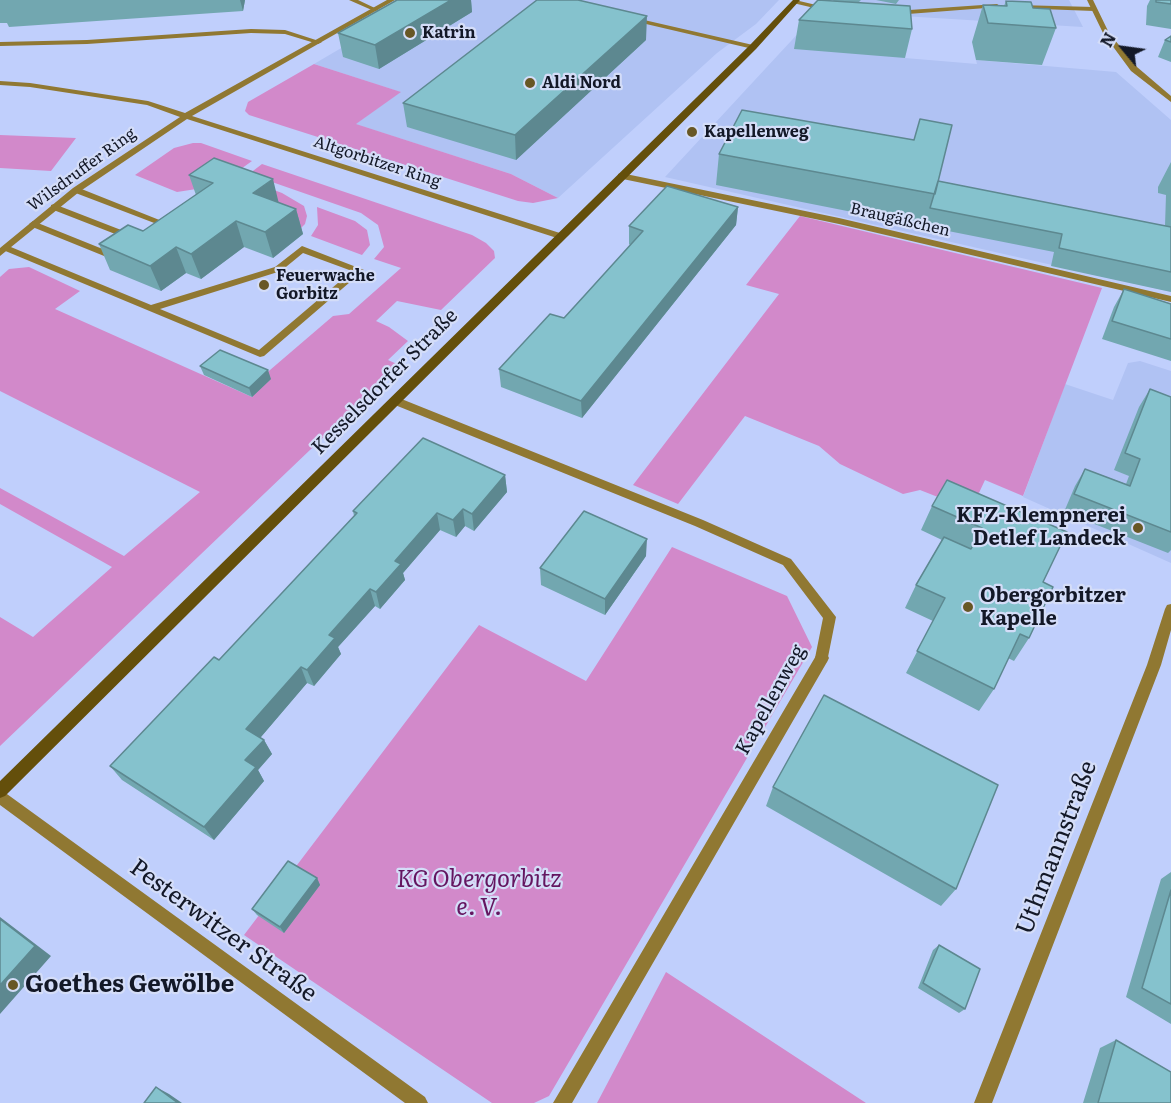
<!DOCTYPE html>
<html>
<head>
<meta charset="utf-8">
<style>
  body { margin:0 }
  #map { position:relative; width:1171px; height:1103px; overflow:hidden; background:#c0cffc; font-family:Literata,serif }
  canvas { display:block }
  .north { position:absolute; left:1093px; top:18px; width:60px; height:60px; -webkit-text-stroke:4px #d4ddf8; paint-order:stroke; rotate:299deg; font-size:16px; font-weight:700; line-height:24px; text-align:center; color:#131827 }
  .north::after { content:''; display:block; margin:auto; width:21px; height:27px; background:#131827; clip-path:polygon(50% 0,100% 100%,50% 72%,0 100%) }
</style>
</head>
<body>
<div id="map">
<canvas width="1171" height="1103"></canvas>
<div class="north">N</div>
</div>
<script>
const ctx = document.querySelector('canvas').getContext('2d');
ctx.lineJoin = 'round';
function paint(path, color) { ctx.fillStyle = color; ctx.fill(path, 'evenodd'); }
const toPath = rows => new Path2D(rows.map(r => 'M' + r).join(''));
function trace(path, color, width, dash) { ctx.strokeStyle = color; ctx.lineWidth = width; ctx.lineCap = dash ? 'butt' : 'round'; ctx.setLineDash(dash || []); ctx.stroke(path); }
function write(font, color, halo, rows, align = 'center') {
  ctx.font = font + ' Literata,serif'; ctx.lineWidth = 4.5; ctx.setLineDash([]); ctx.textBaseline = 'middle'; ctx.strokeStyle = halo; ctx.fillStyle = color; for (const [text, x, y, turn = 0] of rows) {
    ctx.save(); ctx.translate(x, y); ctx.rotate((+turn || 0) * Math.PI / 180); ctx.textAlign = isNaN(turn) ? turn : align; if (halo) ctx.strokeText(text, 0, 0); ctx.fillText(text, 0, 0); ctx.restore();
  }
}
paint(toPath([
  [423,0,779,0,756,24,717,53,558,198,511,174,355,124,400,92,314,64],
  [829,0,1069,0,1083,27,902,16,905,58,977,64,976,60,1116,72,1171,120,1171,292,665,177],
  [1140,361,1171,371,1171,563,1023,497,1065,384,1113,400,1128,363]
]), '#b0c2f3');
paint(toPath([
  [314,64,401,92,356,124,511,174,558,198,533,203,518,201,249,115,245,111,248,102],
  [0,135,76,138,51,171,0,168],
  [193,143,201,143,252,161,227,179,203,188,177,192,135,175,174,148],
  [262,164,472,235,486,243,494,251,495,258,441,310,397,301,376,321,389,327,408,341,388,360,399,365,0,746,0,617,33,637,112,567,0,504,0,488,124,556,200,492,0,391,0,277,9,269,29,267,80,291,55,309,252,397,263,376,333,316,349,314,401,268,374,259,384,247,378,225,361,213,249,174],
  [242,178,282,193,304,206,307,216,305,224,297,232],
  [317,207,355,221,367,230,370,245,362,255,311,236,318,225],
  [800,216,1102,288,1023,496,985,480,971,510,920,490,903,494,840,464,819,446,745,416,678,504,633,485,779,294,746,285],
  [672,547,787,596,812,647,549,1096,534,1103,492,1103,244,935,479,625,586,681],
  [666,972,866,1103,597,1103]
]), '#d289ca');
paint(toPath([
  [349,0,358,0,379,10,374,11,349,0],
  [795,0,829,8,830,9,827,11,793,3,792,2,795,0],
  [997,4,1000,6,999,7,895,15,892,13,895,11,997,4],
  [1017,5,1094,7,1097,9,1094,11,1015,8,1015,6,1017,5],
  [631,17,753,45,757,47,753,49,629,20,629,18,631,17],
  [251,29,285,30,322,42,318,44,285,34,251,33,87,44,0,46,0,42,87,40,251,29],
  [621,173,839,218,1171,296,1171,302,839,224,618,178,618,174,621,173],
  [73,188,79,188,177,227,173,230,170,229,73,192,73,188],
  [54,204,134,235,135,237,134,239,128,239,51,209,51,205,54,204],
  [33,221,120,256,122,258,120,260,114,260,30,226,29,224,33,221],
  [6,245,151,305,275,267,302,246,364,270,264,356,260,357,3,250,3,246,6,245],
  [303,253,352,271,259,350,160,309,281,271,303,253],
  [822,652,827,654,829,658,827,662,572,1103,553,1103,817,654,822,652]
]), '#907832');
paint(toPath([
  [387,0,395,0,192,116,563,234,563,238,557,238,187,119,79,192,0,256,0,248,73,188,180,117,147,105,30,87,0,85,0,81,30,83,148,101,185,113,387,0],
  [1087,0,1093,0,1109,33,1137,67,1171,96,1171,102,1131,71,1103,33,1087,0],
  [394,396,703,520,791,559,836,617,827,662,822,664,817,662,815,658,823,618,783,565,695,526,390,403,389,400,394,396],
  [1171,604,1171,630,1161,665,992,1103,974,1103,1147,665,1165,609,1167,605,1171,604],
  [0,789,425,1097,428,1103,405,1103,0,805,0,789]
]), '#907832');
paint(toPath([
  [793,0,800,0,756,49,5,796,0,798,0,781,750,45,793,0]
]), '#644f0b');
paint(toPath([
  [0,0,245,0,243,11,9,27,7,23,0,23],
  [397,0,471,0,472,12,379,69,343,57,338,33],
  [834,0,861,0,859,2,912,29,905,58,794,49,799,20],
  [876,0,899,0,896,4],
  [1150,0,1171,0,1171,29,1146,25,1147,6],
  [1006,1,1033,8,1056,28,1042,65,976,60,972,42,983,5,1004,6],
  [1171,36,1171,62,1158,57,1165,40],
  [646,40,516,160,407,127,403,103],
  [719,154,938,181,1165,226,1166,195,1158,193,1158,187,1171,162,1171,292,1051,266,1054,252,716,185],
  [189,175,279,203,296,209,303,234,273,258,244,247,201,279,186,273,161,291,110,270,99,244,143,231,196,195],
  [738,207,736,225,582,418,501,387,499,369,564,318,630,245,629,244,629,226],
  [1124,289,1171,304,1171,361,1102,339,1114,307],
  [200,366,271,379,252,397,204,375],
  [1150,389,1171,397,1171,550,1168,553,1064,512,1075,486,1085,469,1126,484,1129,476,1114,470,1139,407],
  [505,475,507,492,474,531,465,526,456,537,440,530,403,573,405,580,380,609,375,606,338,647,341,654,314,686,307,683,260,738,264,740,272,754,258,770,264,781,214,840,122,780,110,766,219,660,354,516,353,511],
  [947,480,1043,582,1029,638,1014,661,1008,658,994,689,979,711,906,673,933,621,905,608,916,585,942,540,921,530,932,506],
  [646,556,605,615,541,585,540,568],
  [773,787,956,889,941,906,766,806],
  [1171,872,1171,1024,1126,997,1161,879],
  [317,878,320,885,284,933,257,915,252,909],
  [939,945,965,1009,959,1013,918,988,933,950],
  [1116,1040,1171,1103,1083,1103,1100,1048]
]), '#72a7b0');
paint(toPath([
  [240,0,245,0,243,11],
  [451,0,471,0,472,12,379,69,375,45],
  [647,16,646,40,516,160,515,135],
  [273,179,279,204,253,193],
  [738,207,736,225,582,418,581,401],
  [296,209,303,234,273,258,265,232],
  [236,221,244,247,201,279,191,254],
  [176,247,186,273,161,291,150,266],
  [268,370,271,379,252,397,249,388],
  [505,475,507,492,474,531,472,514],
  [463,509,465,526,456,537,453,520],
  [437,513,440,530,403,573,405,580,380,609,376,592,395,561],
  [647,539,646,556,605,615,605,599],
  [370,589,375,606,338,647,341,654,314,686,307,670,329,635],
  [301,667,307,683,255,744,246,729],
  [264,740,272,754,258,770,264,781,214,840,204,827,245,760],
  [317,878,320,885,284,933,280,927],
  [0,917,51,956,0,1014],
  [156,1087,169,1094,182,1103,178,1103]
]), '#5d8890');
const building = toPath([
  [397,0,451,0,375,45,338,33,397,0],
  [537,0,578,0,647,16,515,135,403,103,537,0],
  [818,0,910,6,912,29,799,20,818,0],
  [1156,0,1171,0,1171,4,1156,2,1156,0],
  [1006,1,1031,2,1033,8,1050,9,1056,28,988,23,983,5,1007,6,1006,1],
  [1171,36,1171,42,1165,40,1171,36],
  [742,110,914,140,920,119,952,125,935,194,719,154,742,110],
  [214,158,273,179,253,193,296,209,265,232,236,221,191,254,176,247,150,266,99,244,128,225,143,231,213,183,189,175,214,158],
  [938,181,1171,227,1171,272,1059,248,1062,234,930,208,938,181],
  [667,186,738,207,581,401,499,369,550,314,564,318,585,295,643,231,629,226,667,186],
  [1124,289,1171,304,1171,339,1112,321,1124,289],
  [220,350,268,370,249,388,200,366,220,350],
  [1150,389,1171,397,1171,532,1074,494,1085,469,1130,486,1140,459,1125,453,1150,389],
  [423,438,505,475,472,514,463,509,453,520,437,513,395,561,401,564,376,592,370,589,329,635,335,638,307,670,301,667,246,729,264,740,245,760,256,767,204,827,110,766,214,657,219,660,357,513,353,511,423,438],
  [947,480,1067,532,1043,582,1053,587,1029,638,1020,634,994,689,917,651,945,598,916,585,944,537,971,549,982,528,932,506,947,480],
  [584,511,647,539,605,599,540,568,584,511],
  [824,695,998,785,956,889,773,787,824,695],
  [288,861,317,878,280,927,252,909,288,861],
  [1171,890,1171,1004,1142,988,1171,890],
  [0,919,35,946,0,985,0,919],
  [939,945,980,969,965,1009,923,983,939,945],
  [1116,1040,1171,1072,1171,1103,1098,1103,1116,1040],
  [156,1087,178,1103,144,1103,156,1087]
]);
paint(building, '#85c2cd');
trace(building, '#5d8890', 1.5);
for (const [x, y, r, color] of [
  [410,33,6,"#685725"],
  [530,83,6,"#685725"],
  [692,132,6,"#685725"],
  [264,285,6,"#685725"],
  [1138,528,6,"#685725"],
  [968,607,6,"#685725"],
  [13,985,6,"#685725"]
]) { const dot = new Path2D(); dot.arc(x, y, r, 0, 2 * Math.PI); ctx.fillStyle = color; ctx.fill(dot); trace(dot, '#d4ddf8', 2); }
write('bold 16px', '#131827', '#d4ddf8', [
  ["Katrin",422,33],
  ["Aldi Nord",542,83],
  ["Kapellenweg",704,132],
  ["Feuerwache",276,276],
  ["Gorbitz",276,294]
], 'left');
write('16px', '#131827', '#d4ddf8', [
  ["Altgorbitzer Ring",377,162,18],
  ["Wilsdruffer Ring",82,170,-36],
  ["Braugäßchen",900,220,13]
]);
write('20px', '#131827', '#d4ddf8', [
  ["Kesselsdorfer Straße",385,382,-45],
  ["Kapellenweg",771,700,-61]
]);
write('bold 20px', '#131827', '#d4ddf8', [
  ["KFZ-Klempnerei",1126,516],
  ["Detlef Landeck",1126,539],
  ["Obergorbitzer",980,596,"left"],
  ["Kapelle",980,619,"left"]
], 'right');
write('24px', '#131827', '#d4ddf8', [
  ["Uthmannstraße",1057,848,-69],
  ["Pesterwitzer Straße",223,931,36]
]);
write('italic 24px', '#641560', '#d4ddf8', [
  ["KG Obergorbitz",479,880],
  ["e. V.",479,908]
]);
write('bold 24px', '#131827', '#d4ddf8', [
  ["Goethes Gewölbe",25,985]
], 'left');
</script>
</body>
</html>
